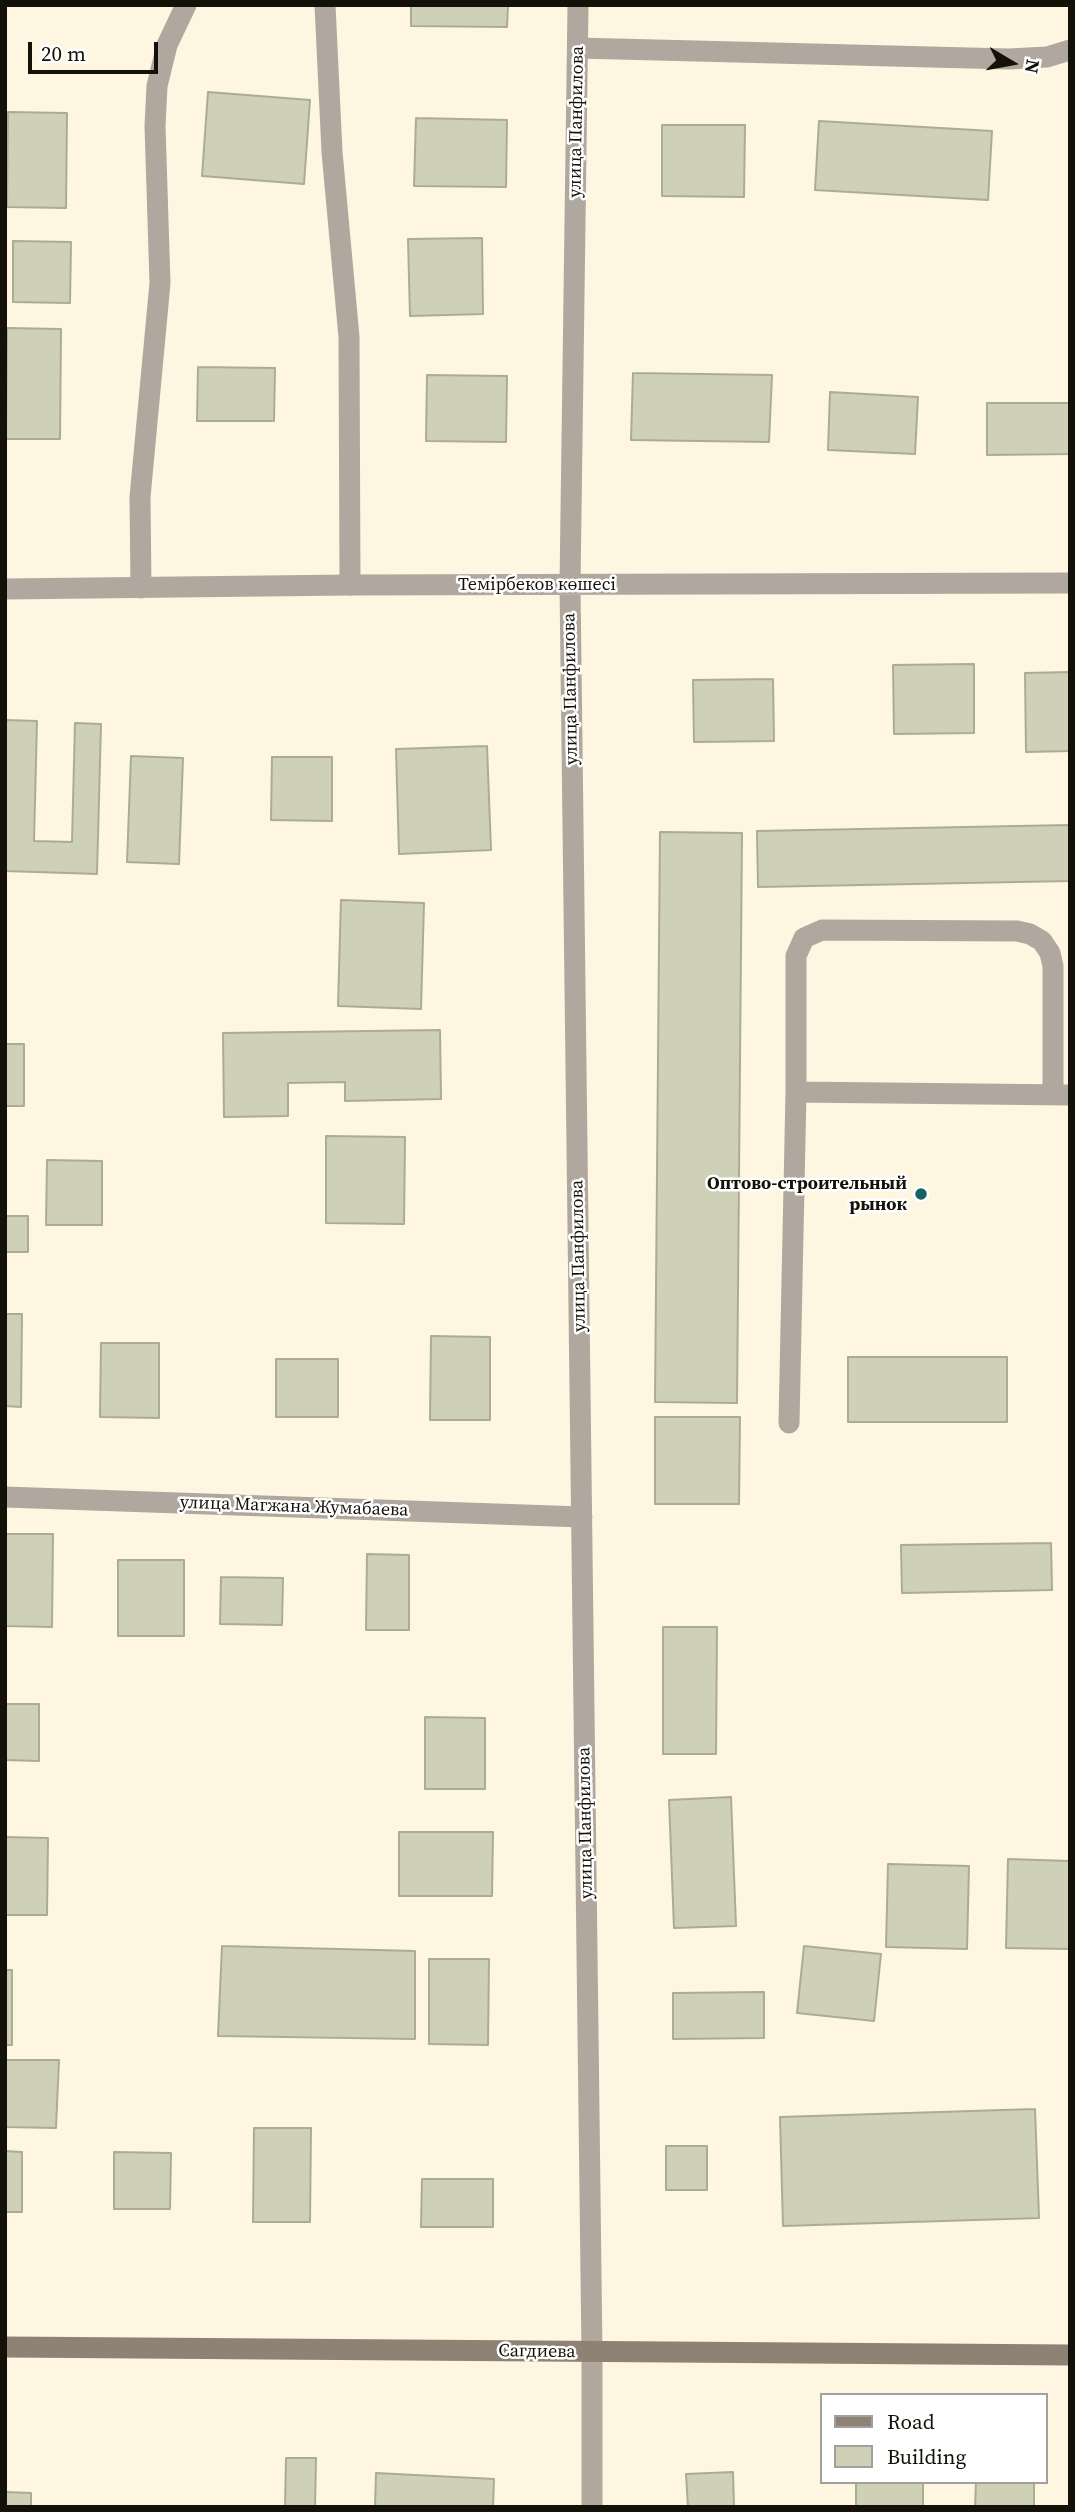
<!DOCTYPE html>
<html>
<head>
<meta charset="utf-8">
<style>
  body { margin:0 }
  #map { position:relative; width:1075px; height:2512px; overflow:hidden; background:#fef6e0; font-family:"Source Serif 4",serif }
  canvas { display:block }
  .frame { position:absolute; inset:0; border:7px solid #141108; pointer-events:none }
  .legend { position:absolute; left:820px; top:2393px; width:228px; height:91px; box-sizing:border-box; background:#fff; border:2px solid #a1a09c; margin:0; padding:9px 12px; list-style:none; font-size:21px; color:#141108 }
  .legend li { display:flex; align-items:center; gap:14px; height:35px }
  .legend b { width:35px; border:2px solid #a1a09c }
  .north { position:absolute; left:977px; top:28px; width:70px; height:70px; -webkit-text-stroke:5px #fff; paint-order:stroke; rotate:100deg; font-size:19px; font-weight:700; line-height:28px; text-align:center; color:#141108 }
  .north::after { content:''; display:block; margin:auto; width:24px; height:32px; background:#141108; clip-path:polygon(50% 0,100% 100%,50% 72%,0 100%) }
  .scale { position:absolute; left:28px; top:42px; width:130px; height:32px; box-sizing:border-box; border:4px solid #141108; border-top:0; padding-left:9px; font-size:21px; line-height:24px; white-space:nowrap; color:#141108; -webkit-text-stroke:5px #fff; paint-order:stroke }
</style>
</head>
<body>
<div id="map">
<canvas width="1075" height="2512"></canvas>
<div class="frame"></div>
<ul class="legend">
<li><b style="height:9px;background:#8e8274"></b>Road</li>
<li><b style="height:19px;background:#ced1b6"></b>Building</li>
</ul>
<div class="north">N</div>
<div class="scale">20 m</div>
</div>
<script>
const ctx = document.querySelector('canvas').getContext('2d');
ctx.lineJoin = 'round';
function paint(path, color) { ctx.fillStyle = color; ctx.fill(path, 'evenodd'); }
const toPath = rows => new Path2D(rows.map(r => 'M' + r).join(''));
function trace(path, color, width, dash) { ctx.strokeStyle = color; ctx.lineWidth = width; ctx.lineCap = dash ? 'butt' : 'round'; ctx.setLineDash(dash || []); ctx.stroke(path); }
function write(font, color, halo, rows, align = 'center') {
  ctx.font = font + ' "Source Serif 4",serif'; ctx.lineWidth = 5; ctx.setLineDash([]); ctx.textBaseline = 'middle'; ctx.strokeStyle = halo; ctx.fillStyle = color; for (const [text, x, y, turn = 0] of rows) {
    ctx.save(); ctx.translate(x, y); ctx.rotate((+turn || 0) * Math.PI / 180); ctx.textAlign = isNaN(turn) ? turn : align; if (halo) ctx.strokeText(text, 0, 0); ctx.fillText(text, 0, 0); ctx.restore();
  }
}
const building = toPath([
  [411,5,508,5,507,27,411,26,411,5],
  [208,92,310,100,304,184,202,176,208,92],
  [8,112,67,113,66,208,7,207,8,112],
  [416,118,507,120,506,187,414,186,416,118],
  [819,121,992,131,988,200,815,190,819,121],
  [662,125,745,125,744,197,662,196,662,125],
  [482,238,483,314,410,316,408,239,482,238],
  [13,241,71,242,70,303,13,302,13,241],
  [7,328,61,329,60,439,6,439,7,328],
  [198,367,275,368,274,421,197,421,198,367],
  [633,373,772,375,769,442,631,440,633,373],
  [427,375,507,376,506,442,426,441,427,375],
  [830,392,918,397,915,454,828,450,830,392],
  [987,403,1070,403,1070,454,987,455,987,403],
  [974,664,974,733,894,734,893,665,974,664],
  [1070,672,1070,751,1026,752,1025,673,1070,672],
  [773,679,774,741,694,742,693,680,773,679],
  [5,720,37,721,34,841,72,842,75,723,101,724,97,874,5,871,5,720],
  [487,746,491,850,399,854,396,749,487,746],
  [131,756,183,758,179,864,127,862,131,756],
  [272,757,332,757,332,821,271,820,272,757],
  [1070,825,1070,881,758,887,757,831,1070,825],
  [660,832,742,833,737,1403,655,1402,660,832],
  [341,900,424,903,421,1009,338,1006,341,900],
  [440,1030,441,1099,345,1101,345,1082,288,1083,288,1116,224,1117,223,1033,440,1030],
  [5,1044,24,1044,24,1106,5,1106,5,1044],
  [326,1136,405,1137,404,1224,326,1223,326,1136],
  [47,1160,102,1161,102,1225,46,1225,47,1160],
  [5,1216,28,1216,28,1252,5,1252,5,1216],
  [5,1314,22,1314,21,1407,5,1406,5,1314],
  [431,1336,490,1337,490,1420,430,1420,431,1336],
  [101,1343,159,1343,159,1418,100,1417,101,1343],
  [848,1357,1007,1357,1007,1422,848,1422,848,1357],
  [276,1359,338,1359,338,1417,276,1417,276,1359],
  [655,1417,740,1417,739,1504,655,1504,655,1417],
  [5,1534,53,1534,52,1627,5,1626,5,1534],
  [1051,1543,1052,1590,902,1593,901,1545,1051,1543],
  [367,1554,409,1555,409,1630,366,1630,367,1554],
  [118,1560,184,1560,184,1636,118,1636,118,1560],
  [221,1577,283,1578,282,1625,220,1624,221,1577],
  [663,1627,717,1627,716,1754,663,1754,663,1627],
  [5,1704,39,1704,39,1761,5,1760,5,1704],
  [425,1717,485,1718,485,1789,425,1789,425,1717],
  [731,1797,736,1926,674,1928,669,1800,731,1797],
  [399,1832,493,1832,492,1896,399,1896,399,1832],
  [5,1837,48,1838,47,1915,5,1915,5,1837],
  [1008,1859,1070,1861,1070,1949,1006,1948,1008,1859],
  [888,1864,969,1866,967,1949,886,1947,888,1864],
  [222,1946,415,1951,415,2039,218,2036,222,1946],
  [804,1946,881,1954,874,2021,797,2013,804,1946],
  [429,1959,489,1959,488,2045,429,2044,429,1959],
  [5,1970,12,1970,12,2045,5,2045,5,1970],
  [764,1992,764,2038,673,2039,673,1993,764,1992],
  [5,2060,59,2060,56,2128,5,2127,5,2060],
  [1035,2109,1039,2218,783,2226,780,2117,1035,2109],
  [254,2128,311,2128,310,2222,253,2222,254,2128],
  [666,2146,707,2146,707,2190,666,2190,666,2146],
  [5,2151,22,2152,22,2212,5,2212,5,2151],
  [114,2152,171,2153,170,2209,114,2209,114,2152],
  [422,2179,493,2179,493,2227,421,2227,422,2179],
  [286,2458,316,2458,315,2507,285,2507,286,2458],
  [733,2472,734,2507,688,2507,686,2474,733,2472],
  [376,2473,494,2479,493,2507,375,2507,376,2473],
  [856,2482,923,2483,923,2507,856,2507,856,2482],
  [976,2482,1034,2482,1034,2507,975,2507,976,2482],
  [5,2492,31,2493,31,2507,5,2507,5,2492]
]);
paint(building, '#ced1b6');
trace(building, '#aaad92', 2);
trace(toPath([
  [325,5,332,152,349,337,350,585],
  [578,48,1009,59,1047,57,1070,50],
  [141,588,140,497,160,283,155,126,157,86,167,45,186,5],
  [796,1092,796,956,804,938,822,930,1017,931,1030,934,1042,941,1050,953,1053,966,1053,1095],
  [789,1423,796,1092,1070,1095]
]), '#b0a89e', 21);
trace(toPath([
  [578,5,570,585,592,2353,592,2507],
  [5,589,350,585,1070,583],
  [5,1497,582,1517]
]), '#b0a89e', 21);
trace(toPath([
  [5,2347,1070,2355]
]), '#8e8274', 21);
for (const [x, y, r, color] of [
  [921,1194,7,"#146362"]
]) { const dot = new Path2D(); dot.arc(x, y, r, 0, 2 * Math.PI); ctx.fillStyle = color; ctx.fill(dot); trace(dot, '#fff', 2.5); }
write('18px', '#141108', '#fff', [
  ["улица Панфилова",577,122,-89],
  ["Темірбеков көшесі",537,585],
  ["улица Панфилова",571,689,-91],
  ["улица Панфилова",579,1256,-91],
  ["улица Магжана Жумабаева",294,1507,2],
  ["улица Панфилова",586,1823,-91],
  ["Сагдиева",537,2352,1]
]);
write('bold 18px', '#141108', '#fff', [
  ["Оптово-строительный",907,1184],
  ["рынок",907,1205]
], 'right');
</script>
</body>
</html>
